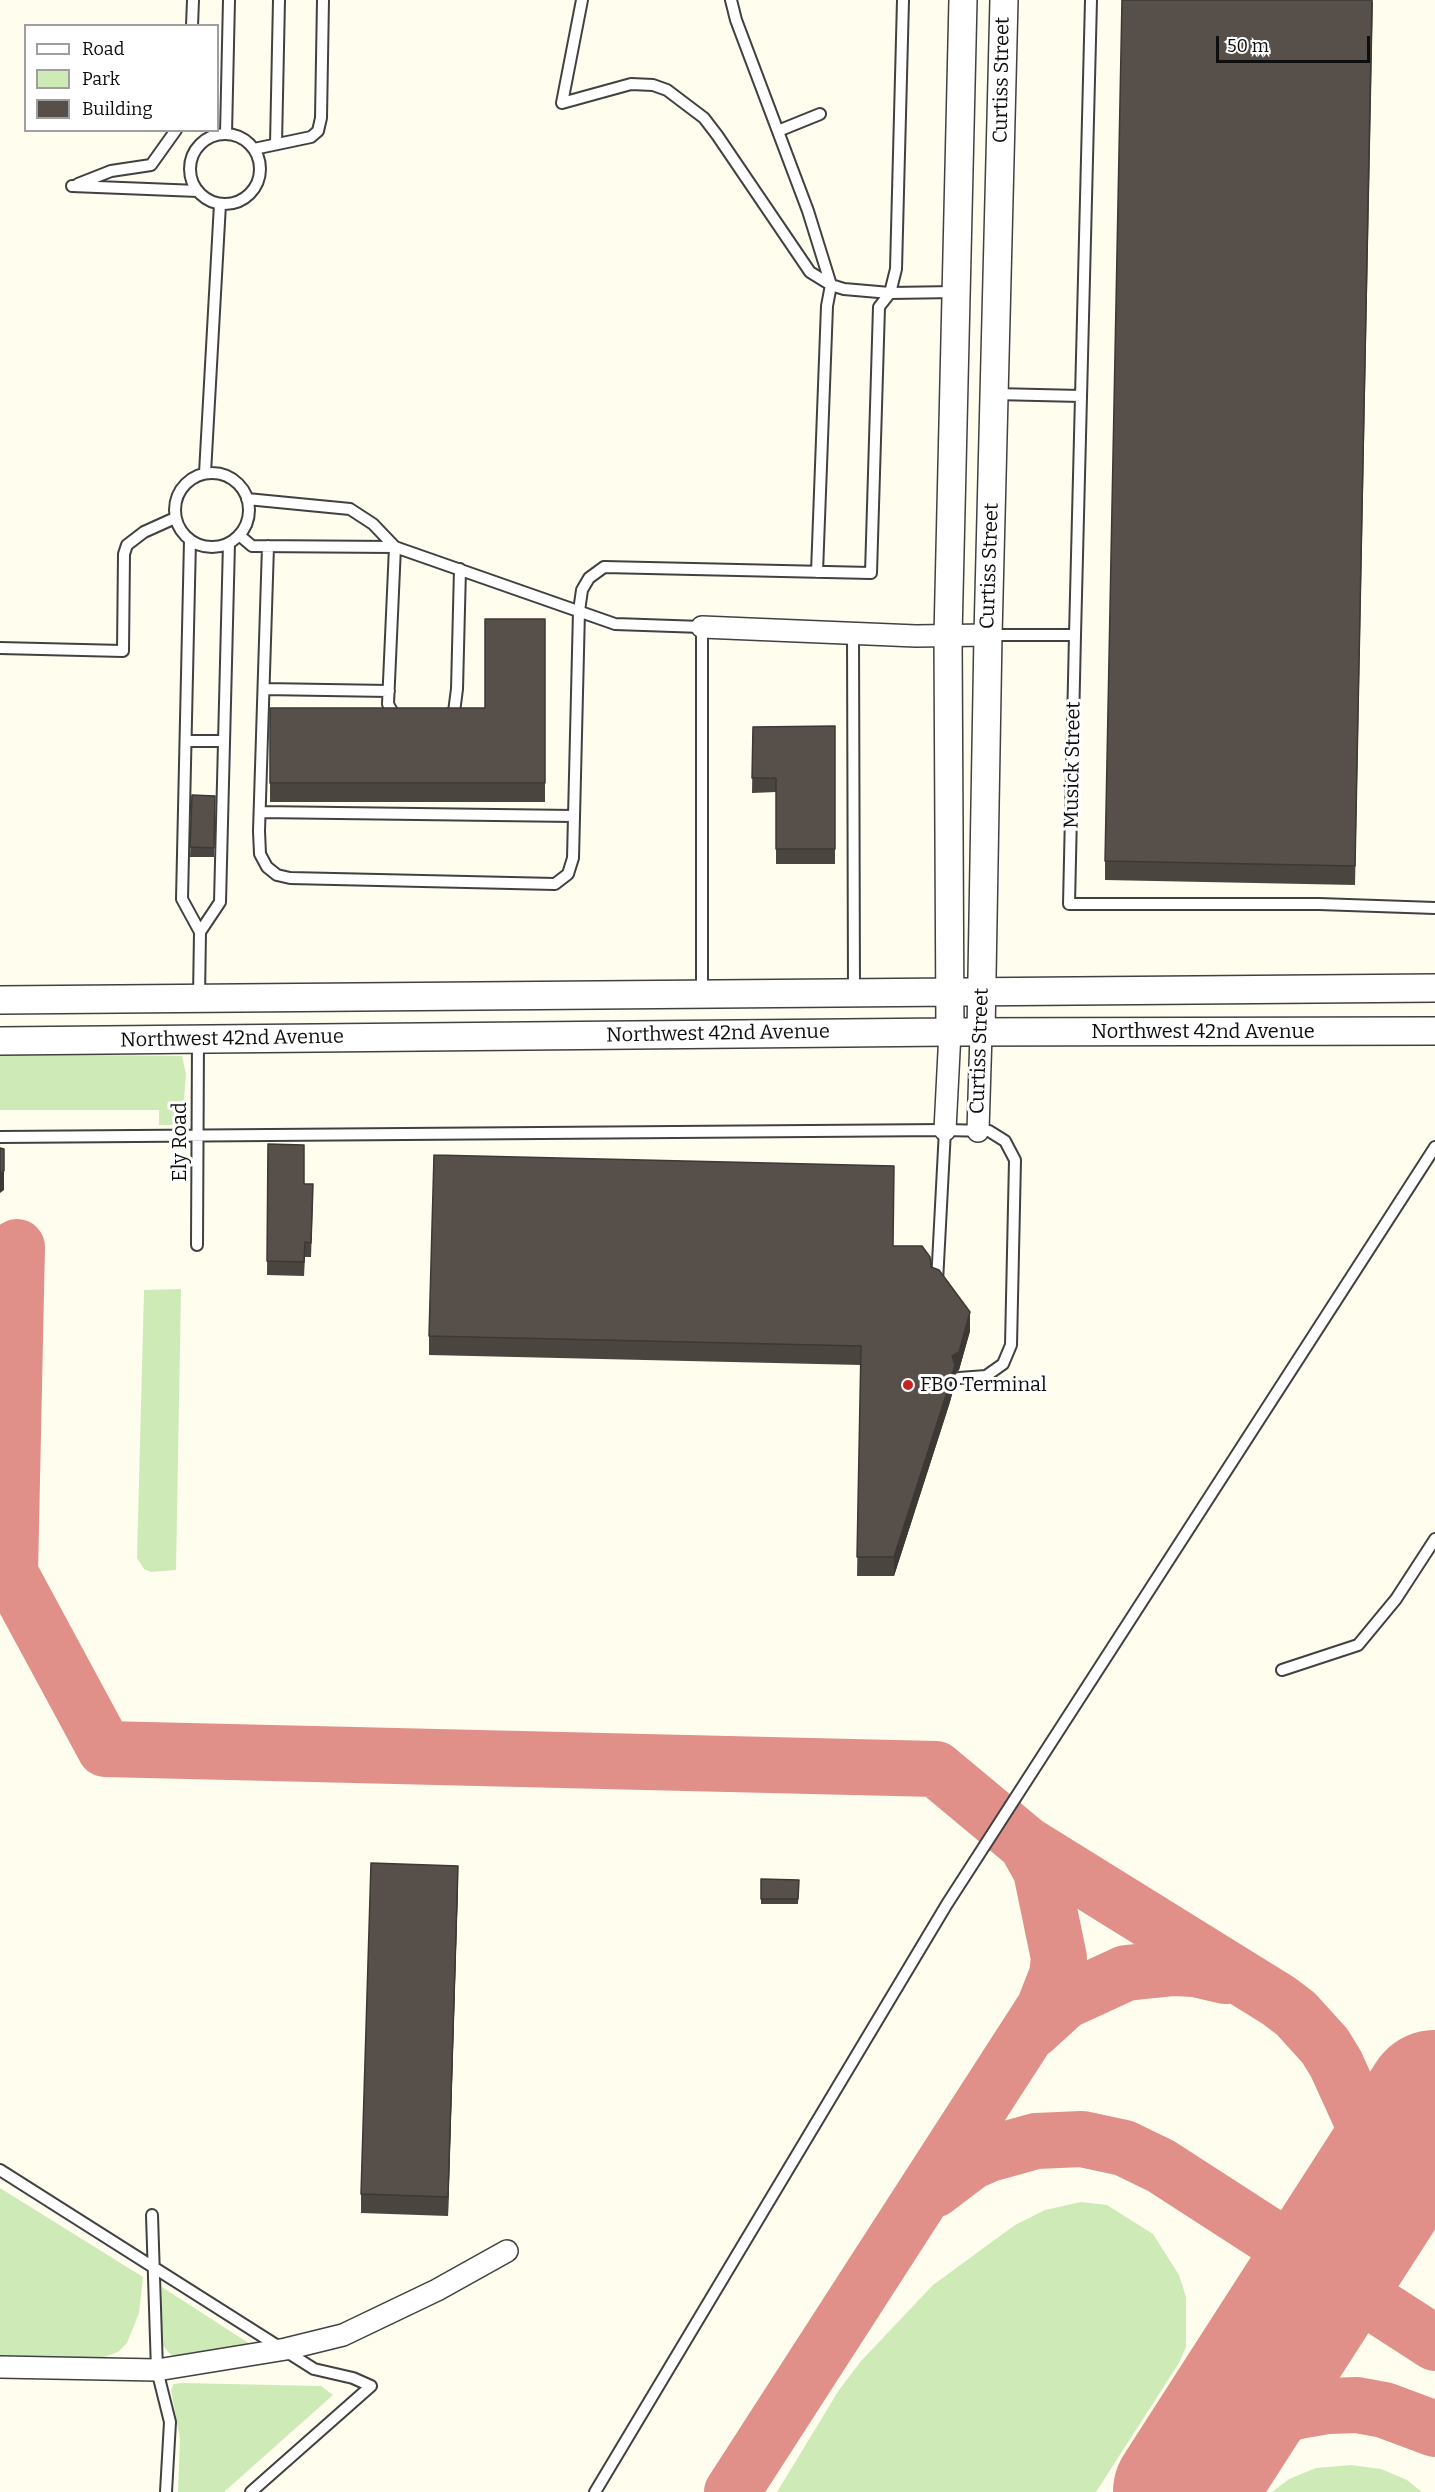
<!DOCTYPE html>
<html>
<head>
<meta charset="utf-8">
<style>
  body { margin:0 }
  #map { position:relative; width:1435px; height:2492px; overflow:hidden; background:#fffdee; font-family:Bitter,serif }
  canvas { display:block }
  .legend { position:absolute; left:24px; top:24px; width:195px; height:108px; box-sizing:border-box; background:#fff; border:2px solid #9f9f9f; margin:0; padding:8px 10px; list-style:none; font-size:18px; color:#0e0e0e }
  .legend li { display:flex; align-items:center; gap:12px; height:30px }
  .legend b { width:30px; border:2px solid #9f9f9f }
  .scale { position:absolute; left:1216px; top:36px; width:154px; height:27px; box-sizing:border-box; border:3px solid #0e0e0e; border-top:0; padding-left:8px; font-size:18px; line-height:21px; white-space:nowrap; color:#0e0e0e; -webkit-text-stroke:4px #fff; paint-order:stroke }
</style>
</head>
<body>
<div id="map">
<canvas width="1435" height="2492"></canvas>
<ul class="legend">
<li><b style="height:8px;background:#fff"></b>Road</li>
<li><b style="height:16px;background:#ceebb7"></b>Park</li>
<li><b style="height:16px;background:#57504a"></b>Building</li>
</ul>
<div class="scale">50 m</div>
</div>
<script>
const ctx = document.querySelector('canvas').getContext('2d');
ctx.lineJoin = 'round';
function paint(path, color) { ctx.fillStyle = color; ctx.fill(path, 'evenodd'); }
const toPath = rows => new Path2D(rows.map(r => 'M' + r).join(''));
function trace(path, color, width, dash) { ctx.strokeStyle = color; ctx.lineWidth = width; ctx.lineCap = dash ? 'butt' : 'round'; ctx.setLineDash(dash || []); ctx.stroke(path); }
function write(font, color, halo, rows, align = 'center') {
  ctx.font = font + ' Bitter,serif'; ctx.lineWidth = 6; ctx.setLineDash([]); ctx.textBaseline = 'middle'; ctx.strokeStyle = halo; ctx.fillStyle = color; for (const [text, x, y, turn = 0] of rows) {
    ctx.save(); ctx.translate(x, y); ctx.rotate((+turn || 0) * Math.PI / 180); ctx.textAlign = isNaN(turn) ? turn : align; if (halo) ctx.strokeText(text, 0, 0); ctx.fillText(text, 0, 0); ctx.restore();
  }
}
paint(toPath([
  [0,1054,182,1056,186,1074,183,1112,172,1125,159,1125,159,1110,0,1110],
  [181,1289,176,1570,151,1572,144,1569,137,1558,144,1290],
  [0,2188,143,2277,139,2313,127,2343,118,2352,99,2359,0,2357],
  [1081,2202,1107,2205,1153,2234,1179,2275,1186,2297,1186,2347,1179,2363,1096,2492,777,2492,839,2390,861,2361,933,2285,1015,2225,1045,2210],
  [162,2287,250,2344,178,2357,170,2354,159,2341],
  [182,2383,321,2386,333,2395,224,2492,178,2492,180,2439,171,2390,174,2384],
  [1351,2465,1381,2469,1407,2480,1422,2492,1272,2492,1289,2479,1316,2468]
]), '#ceebb7');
trace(toPath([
  [17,1247,10,1573,105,1749,936,1769,1026,1844,1279,2001,1296,2014,1325,2046,1336,2064,1387,2176],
  [1032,2031,1065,2001,1126,1973,1174,1968,1195,1969,1225,1976],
  [934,2190,971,2162,989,2154,1036,2141,1082,2139,1124,2148,1161,2166,1435,2343],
  [1192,2478,1246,2432,1268,2419,1299,2411,1328,2406,1357,2405,1384,2410,1435,2429],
  [732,2492,1044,2008,1057,1975,1059,1958,1041,1871,1026,1844]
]), '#e09088', 56);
trace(toPath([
  [1183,2492,1435,2100]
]), '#e09088', 140);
const service = toPath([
  [582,0,562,103,631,84,653,85,667,90,704,118,717,135,810,272,831,285,844,289,890,293,896,269,903,0],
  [731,0,736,20,808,211,831,285,827,306,817,572],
  [192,26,193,0],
  [778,131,820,114],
  '190 169a35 35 0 1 1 70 0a35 35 0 1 1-70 0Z',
  [226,134,229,0],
  [276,144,279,0],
  [254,149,311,137,318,131,321,118,323,0],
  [78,184,111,171,151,165,176,130],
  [72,186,198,191],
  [995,394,1081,396],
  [205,473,220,204],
  '175 510a37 37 0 1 1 74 0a37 37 0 1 1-74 0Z',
  [247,499,350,509,373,524,395,547,388,704,394,715,398,716],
  [239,535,252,546,395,547,615,624,702,627,702,993],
  [190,540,182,899,200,932,199,997],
  [268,546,259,831,260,854,267,867,277,875,290,878,555,884,568,874,573,858,579,611,582,590,589,578,604,567,871,573,879,307,890,293,955,292],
  [853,633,854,992],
  [988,635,1075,635,1069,904,1319,904,1435,908],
  [1075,635,1091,0],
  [0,648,123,651,124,554,127,545,144,532,175,518],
  [264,689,389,691],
  [445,716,454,712,457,689,460,569],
  [186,741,224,741],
  [260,812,574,816],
  [200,932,220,902,229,543],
  [0,1137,945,1130],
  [197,1245,198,1040],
  [937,1282,945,1130,989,1131,1005,1141,1015,1160,1011,1345,1003,1364,986,1376,959,1378],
  [1282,1670,1358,1645,1396,1599,1435,1539],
  [0,2170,314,2369,353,2378,371,2386,251,2492],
  [152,2215,157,2370,170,2422,166,2492],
  [595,2492,947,1904,1435,1147]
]);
const minor = toPath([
  [702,627,916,636,988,635],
  [945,1130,950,1032],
  [978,1131,981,1033],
  [0,2367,157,2370,286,2349,343,2335,437,2290,507,2251]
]);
const tertiary = toPath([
  [0,1000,1435,988],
  [950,1032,948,636,963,0],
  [981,1033,988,635,1004,0],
  [0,1041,950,1032,1435,1031]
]);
trace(service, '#414141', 14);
trace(minor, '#414141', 24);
trace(tertiary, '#414141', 30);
trace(service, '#fff', 10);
trace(minor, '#fff', 21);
trace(tertiary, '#fff', 27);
paint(toPath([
  [1373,0,1355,885,1105,880,1105,861],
  [545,619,545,802,270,802,270,708,485,708],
  [835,726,835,864,776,864,776,792,752,793,753,727],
  [192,795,215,796,214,857,190,857],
  [268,1144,313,1198,311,1257,305,1257,304,1276,267,1275],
  [893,1246,931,1267,970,1331,959,1370,955,1373,955,1384,949,1405,894,1576,857,1576,861,1365,429,1355,429,1336],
  [761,1879,799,1880,798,1904,761,1904],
  [458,1885,448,2216,361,2213,361,2194]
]), '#4b4540');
paint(toPath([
  [4,1149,4,1190,0,1193,0,1174],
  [970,1312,970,1331,959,1370,955,1373,955,1384,949,1405,894,1576,894,1557,952,1356],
  [458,1866,458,1885,448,2216,448,2197]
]), '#3d3834');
const building = toPath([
  [1122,0,1372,0,1355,866,1105,861,1122,0],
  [485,619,545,619,545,783,270,783,270,708,485,708,485,619],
  [835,726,835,849,776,849,776,778,752,778,753,727,835,726],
  [192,795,215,796,214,848,190,847,192,795],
  [268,1144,304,1145,304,1184,313,1184,311,1243,305,1242,304,1262,267,1261,268,1144],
  [0,1148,4,1149,4,1171,0,1174,0,1148],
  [434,1155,894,1166,893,1246,922,1246,930,1257,931,1267,939,1270,970,1312,959,1352,952,1356,955,1365,949,1386,894,1557,857,1557,861,1346,429,1336,434,1155],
  [371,1863,458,1866,448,2197,361,2194,371,1863],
  [761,1879,799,1880,798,1899,761,1899,761,1879]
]);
paint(building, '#57504a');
trace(building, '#3d3834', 1.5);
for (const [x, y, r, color] of [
  [908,1385,6,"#c22421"]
]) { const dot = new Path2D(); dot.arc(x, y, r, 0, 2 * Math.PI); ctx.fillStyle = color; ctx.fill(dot); trace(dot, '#fff', 2); }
write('20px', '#0e0e0e', '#fff', [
  ["Curtiss Street",1002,80,-89],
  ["Curtiss Street",990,566,-88],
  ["Musick Street",1073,765,-89],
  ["Northwest 42nd Avenue",1203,1032],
  ["Northwest 42nd Avenue",718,1034,-1],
  ["Northwest 42nd Avenue",232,1039,-1],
  ["Curtiss Street",980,1051,-88],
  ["Ely Road",180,1142,-90]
]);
write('20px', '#0e0e0e', '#fff', [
  ["FBO Terminal",920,1385]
], 'left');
</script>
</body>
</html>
